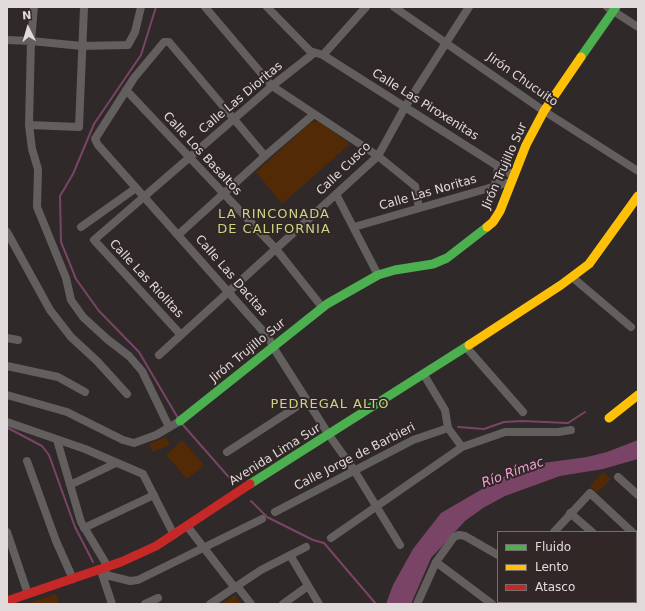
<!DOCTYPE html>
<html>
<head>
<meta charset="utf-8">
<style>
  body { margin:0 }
  #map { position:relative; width:645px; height:611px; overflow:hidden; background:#2f2929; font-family:"DejaVu Sans",sans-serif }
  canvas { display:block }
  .frame { position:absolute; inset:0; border:8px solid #e1dada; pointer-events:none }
  .legend { position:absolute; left:497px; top:531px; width:140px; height:72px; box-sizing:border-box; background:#312727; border:1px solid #776f6f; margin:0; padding:5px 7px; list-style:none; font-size:12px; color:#e1dada }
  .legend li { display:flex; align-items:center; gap:8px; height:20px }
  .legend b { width:20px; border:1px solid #776f6f }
  .north { position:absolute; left:8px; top:8px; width:40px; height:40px; -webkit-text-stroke:3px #312727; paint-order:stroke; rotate:355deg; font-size:11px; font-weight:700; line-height:16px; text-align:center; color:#e1dada }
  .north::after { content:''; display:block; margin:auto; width:14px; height:18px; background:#e1dada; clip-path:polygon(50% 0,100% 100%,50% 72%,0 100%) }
</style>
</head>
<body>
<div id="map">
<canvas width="645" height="611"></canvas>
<div class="frame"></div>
<ul class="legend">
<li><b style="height:5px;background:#4caf50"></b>Fluido</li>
<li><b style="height:5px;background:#ffc107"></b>Lento</li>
<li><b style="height:5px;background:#c62828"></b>Atasco</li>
</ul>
<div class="north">N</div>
</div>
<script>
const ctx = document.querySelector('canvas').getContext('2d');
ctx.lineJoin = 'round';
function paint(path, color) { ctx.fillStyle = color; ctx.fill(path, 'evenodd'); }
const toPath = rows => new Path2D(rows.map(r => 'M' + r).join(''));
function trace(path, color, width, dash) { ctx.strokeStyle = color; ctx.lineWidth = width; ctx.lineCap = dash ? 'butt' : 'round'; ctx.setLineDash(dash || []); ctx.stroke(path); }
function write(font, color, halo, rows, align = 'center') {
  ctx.font = font + ' "DejaVu Sans",sans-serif'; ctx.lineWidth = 4; ctx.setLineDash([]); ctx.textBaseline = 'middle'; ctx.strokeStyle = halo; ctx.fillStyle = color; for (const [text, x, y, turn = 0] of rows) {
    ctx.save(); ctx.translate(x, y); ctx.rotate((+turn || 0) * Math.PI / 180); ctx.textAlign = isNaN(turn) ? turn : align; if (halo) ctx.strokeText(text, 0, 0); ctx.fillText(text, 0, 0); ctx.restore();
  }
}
paint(toPath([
  [319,121,350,144,282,204,256,172,310,123],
  [166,437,170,445,152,452,149,444],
  [182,440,204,465,187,479,166,455],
  [603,472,611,479,597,493,590,486],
  [56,594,60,604,26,604],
  [235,595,241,604,221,604]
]), '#522a06');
paint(toPath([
  [638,440,638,459,603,469,560,476,505,496,483,508,465,521,431,558,411,604,386,604,393,585,413,549,441,513,508,474,528,465,587,457,607,452]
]), '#7a4467');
trace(toPath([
  [156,7,141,55,94,124,73,174,60,196,61,242,76,279,99,311,139,352,178,418],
  [183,425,234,483],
  [458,427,484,429,504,422,522,421,568,423,585,412],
  [8,428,42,446,49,455,75,527,93,562],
  [251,501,267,517,313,540,324,543,376,604]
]), '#7a4467', 2);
trace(toPath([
  [34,7,31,41,29,125,32,149,38,169,37,207,66,278,71,300,83,317,107,339,129,356,142,371,169,427],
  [205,7,272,86,378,156,415,186,419,208],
  [267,7,310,51,323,55,512,175],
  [394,7,544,111,638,171],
  [607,7,638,27],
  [7,40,31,41,82,46,128,45,135,32,141,7],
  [323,55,366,7],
  [126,90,276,249,322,307],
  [29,125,79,127,84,7],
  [265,156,169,42,164,42,134,78,95,139,98,145,269,338,273,347,329,435,354,470,400,545],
  [494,186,497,178,498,165],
  [336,194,378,275],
  [81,227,136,188],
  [354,227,510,182],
  [7,232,50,310,71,337,97,361,127,394],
  [178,235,265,156,314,114],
  [572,277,631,327],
  [181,335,94,240,272,86,314,53],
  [7,338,18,340],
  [466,347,523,412],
  [159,355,378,156,405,107,469,7],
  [7,366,58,377,85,392],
  [424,375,445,410,448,428,462,447],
  [7,395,67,412,123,440,134,443,156,435,180,421],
  [7,422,85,449,143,474,174,535],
  [57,440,81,522,108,567,106,569],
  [227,452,307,400],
  [27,461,56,541,73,579],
  [618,477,638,495],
  [70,485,116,463],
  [275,512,413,440,448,428],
  [570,513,592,532],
  [187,526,235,588],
  [84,528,154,495],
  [7,532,28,594],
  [554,532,590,493,632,532],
  [636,536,638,534],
  [331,538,462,447,505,432,558,432,571,430],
  [290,555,319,604],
  [436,562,492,604],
  [636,570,638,572],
  [102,574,130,581,138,580,262,519],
  [102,574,112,604],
  [237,586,251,604],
  [582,602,586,604],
  [145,604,158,598],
  [210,604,261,570,306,547],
  [283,604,308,586],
  [417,604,436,562,454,537,459,535,465,536,498,555]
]), '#635f5f', 8);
trace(toPath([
  [581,57,616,7],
  [180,421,327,304,378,275,395,270,433,264,447,258,487,227],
  [250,484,469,345]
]), '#4caf50', 9);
trace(toPath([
  [487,227,493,222,500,211,526,145,544,111,581,57],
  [469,345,561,285,589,264,638,196],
  [609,418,638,395]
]), '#ffc107', 9);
trace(toPath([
  [7,601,121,562,156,546,250,484]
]), '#c62828', 9);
write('12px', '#e1dada', '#312727', [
  ["Jirón Chucuito",522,80,35],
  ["Calle Las Dioritas",241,98,-40],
  ["Calle Las Piroxenitas",425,105,32],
  ["Calle Los Basaltos",202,154,47],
  ["Jirón Trujillo Sur",505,166,-66],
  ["Calle Cusco",344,169,-44],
  ["Calle Las Noritas",428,193,-16],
  ["Calle Las Dacitas",231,276,49],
  ["Calle Las Riolitas",146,279,47],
  ["Jirón Trujillo Sur",248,351,-39],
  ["Avenida Lima Sur",275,455,-32],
  ["Calle Jorge de Barbieri",355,457,-27]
]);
ctx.letterSpacing = '1px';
write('13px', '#cbd385', '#312727', [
  ["LA RINCONADA",274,215],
  ["DE CALIFORNIA",274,230],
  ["PEDREGAL ALTO",330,405]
]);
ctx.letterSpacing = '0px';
write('italic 13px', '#f59ed6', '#312727', [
  ["Río Rímac",513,473,-20]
]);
</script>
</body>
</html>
